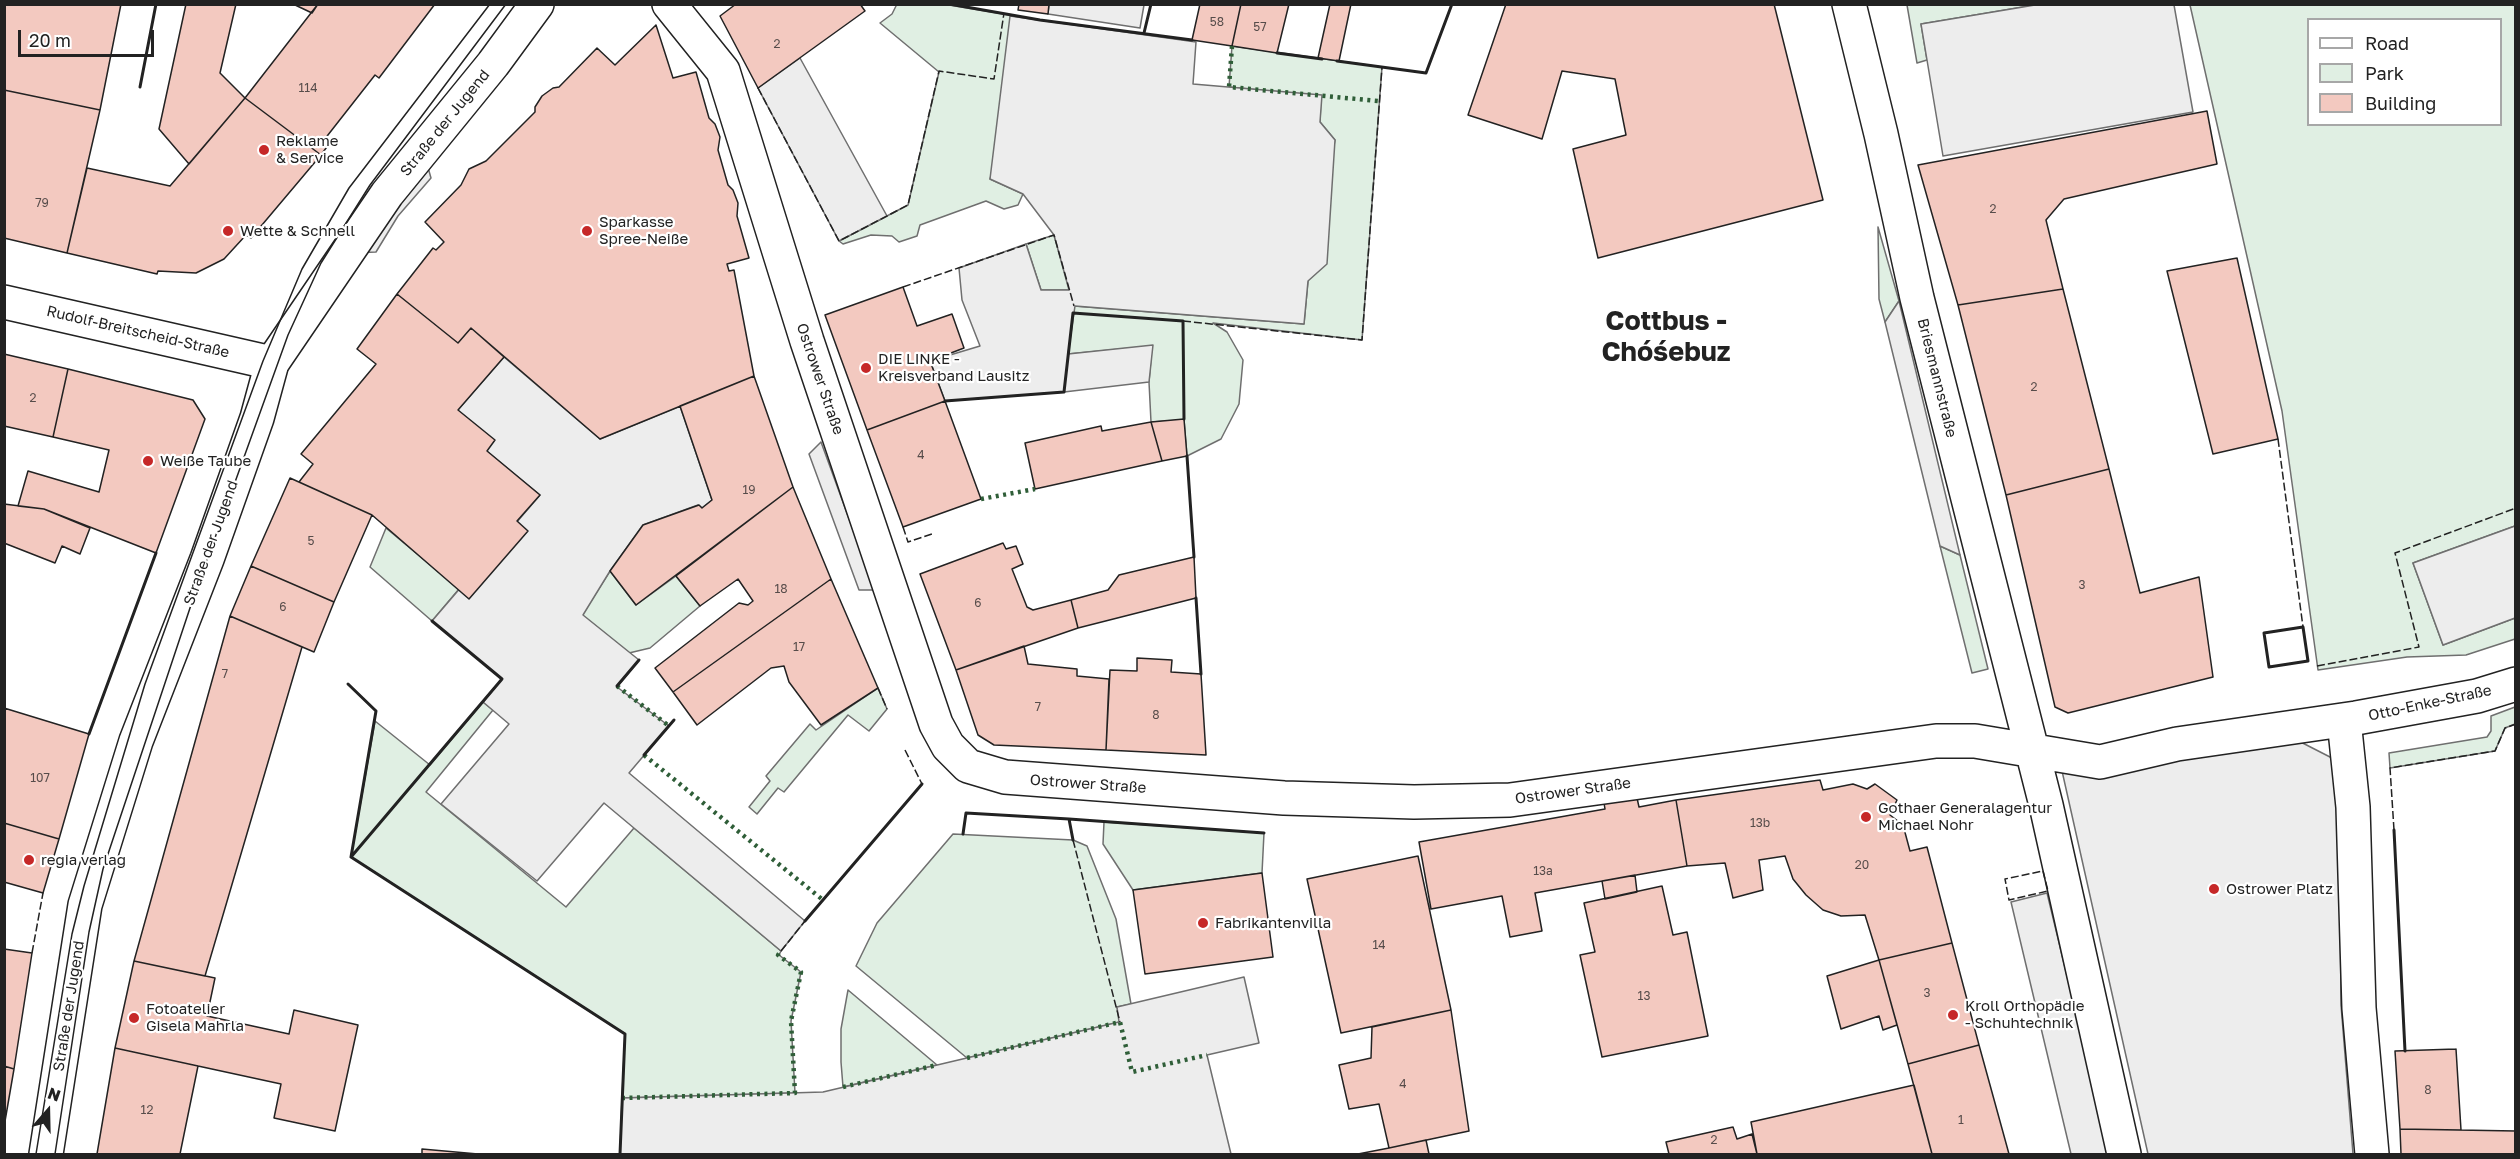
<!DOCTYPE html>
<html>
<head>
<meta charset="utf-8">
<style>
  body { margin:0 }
  #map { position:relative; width:2520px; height:1159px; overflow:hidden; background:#fff; font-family:"Golos Text",sans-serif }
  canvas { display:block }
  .frame { position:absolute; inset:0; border:6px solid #222; pointer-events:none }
  .legend { position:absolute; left:2307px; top:18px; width:195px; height:108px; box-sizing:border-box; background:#fff; border:2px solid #a7a7a7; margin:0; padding:8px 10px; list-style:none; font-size:18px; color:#222 }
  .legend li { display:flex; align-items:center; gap:12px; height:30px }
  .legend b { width:30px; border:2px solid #a7a7a7 }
  .north { position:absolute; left:18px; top:1081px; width:60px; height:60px; -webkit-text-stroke:4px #fff; paint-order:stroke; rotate:20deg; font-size:16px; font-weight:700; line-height:24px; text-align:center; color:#222 }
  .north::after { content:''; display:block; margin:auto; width:21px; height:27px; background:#222; clip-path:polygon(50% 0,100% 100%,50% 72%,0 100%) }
  .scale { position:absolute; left:18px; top:30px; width:136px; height:27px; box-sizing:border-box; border:3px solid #222; border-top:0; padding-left:8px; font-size:18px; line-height:21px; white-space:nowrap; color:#222; -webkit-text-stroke:4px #fff; paint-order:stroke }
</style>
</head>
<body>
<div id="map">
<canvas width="2520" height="1159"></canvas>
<div class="frame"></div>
<ul class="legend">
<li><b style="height:8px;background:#fff"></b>Road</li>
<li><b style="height:16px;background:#e0efe3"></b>Park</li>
<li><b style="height:16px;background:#f3c9c0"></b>Building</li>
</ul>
<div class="north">N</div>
<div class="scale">20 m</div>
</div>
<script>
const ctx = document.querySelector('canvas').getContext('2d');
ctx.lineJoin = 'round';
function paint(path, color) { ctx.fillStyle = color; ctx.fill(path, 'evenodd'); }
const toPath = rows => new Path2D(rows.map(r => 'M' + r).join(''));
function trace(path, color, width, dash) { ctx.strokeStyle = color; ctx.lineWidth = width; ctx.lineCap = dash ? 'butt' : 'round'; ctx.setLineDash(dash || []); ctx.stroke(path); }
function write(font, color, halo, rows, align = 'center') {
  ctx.font = font + ' "Golos Text",sans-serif'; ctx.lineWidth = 4.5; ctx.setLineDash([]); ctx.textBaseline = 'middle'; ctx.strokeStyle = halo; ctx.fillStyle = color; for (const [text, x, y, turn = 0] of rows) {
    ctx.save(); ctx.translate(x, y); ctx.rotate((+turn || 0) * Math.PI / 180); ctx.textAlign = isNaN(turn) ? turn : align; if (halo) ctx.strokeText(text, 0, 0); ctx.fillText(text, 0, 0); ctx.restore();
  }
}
const green = toPath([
  [897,4,949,5,1040,20,990,179,1023,194,1018,205,1004,209,986,201,920,225,917,236,899,242,892,236,871,235,843,244,839,241,908,205,939,72,880,23,892,14,897,4],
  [1907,5,2035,5,1921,24,1927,60,1917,63,1907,5],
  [2190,5,2515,5,2515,526,2413,563,2443,645,2515,618,2515,639,2466,655,2407,657,2318,670,2282,411,2190,5],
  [2308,20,2500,20,2500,124,2308,124,2308,20],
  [1232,46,1382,67,1362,340,1213,323,1227,332,1243,360,1239,404,1221,439,1187,456,1184,420,1151,422,1149,382,1152,346,1068,354,1074,306,1304,324,1308,281,1335,140,1320,122,1321,96,1229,87,1232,46],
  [1878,227,1899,301,1885,322,1879,299,1878,227],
  [1054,235,1070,290,1041,290,1026,244,1054,235],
  [386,528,459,589,432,621,370,567,386,528],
  [1940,546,1960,555,1988,669,1972,673,1940,546],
  [610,571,636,605,676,576,700,606,650,648,629,653,582,615,610,571],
  [878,688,887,709,869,731,848,715,784,792,778,788,757,814,749,807,770,781,766,776,810,724,816,730,878,688],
  [483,702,493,710,426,792,566,907,634,828,781,951,779,955,801,972,791,1021,795,1093,622,1098,625,1034,351,857,375,721,430,765,483,702],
  [2515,707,2515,724,2505,728,2495,751,2390,768,2389,753,2487,737,2491,731,2491,716,2515,707],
  [1104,822,1264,833,1262,873,1133,890,1103,844,1104,822],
  [953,834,1073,840,1087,846,1116,919,1131,1004,1117,1007,1120,1022,967,1058,856,966,877,923,953,834],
  [848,990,937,1065,843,1087,841,1062,841,1029,848,990]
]);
paint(green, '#e0efe3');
trace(green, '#6f6f6f', 1.5);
const parking = toPath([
  [1049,5,1144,5,1140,28,1048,14,1049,5],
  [2035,5,2174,5,2193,112,1943,156,1921,24,2035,5],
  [1010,16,1196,42,1193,84,1322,95,1320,122,1335,140,1327,264,1308,281,1304,324,1075,306,1068,354,1153,345,1149,382,1064,392,945,401,930,361,980,346,962,300,959,268,1026,244,1041,290,1069,290,1054,235,1023,194,990,179,1010,16],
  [800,58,887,216,839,241,758,88,800,58],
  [425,157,431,178,398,216,376,252,352,253,425,157],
  [1899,301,1960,555,1940,546,1885,322,1899,301],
  [504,357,600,439,680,406,712,500,702,508,698,505,643,525,610,571,583,615,639,660,617,687,669,726,629,773,805,921,781,951,604,803,537,881,441,804,509,724,483,702,502,679,432,621,540,495,449,420,504,357],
  [821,442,875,590,859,590,809,454,821,442],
  [2515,526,2515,618,2443,645,2413,563,2515,526],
  [2285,734,2330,757,2339,773,2341,1005,2353,1154,2148,1154,2060,762,2285,734],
  [2047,893,2110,1154,2071,1154,2011,902,2047,893],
  [1244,977,1259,1043,1207,1055,1231,1154,620,1154,622,1098,823,1092,1119,1022,1117,1007,1244,977]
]);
paint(parking, '#ededed');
trace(parking, '#6f6f6f', 1.5);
const building = toPath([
  [4,4,121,4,100,110,4,90,4,4],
  [186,4,236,4,220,73,245,98,189,164,159,129,186,4],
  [293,4,318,4,312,13,293,4],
  [318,4,435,4,379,78,375,75,324,140,329,144,321,155,245,98,318,4],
  [736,4,860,4,865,11,758,88,720,16,736,4],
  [1019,4,1049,4,1048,14,1018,10,1019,4],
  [1200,4,1241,4,1232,46,1192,40,1200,4],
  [1241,4,1289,4,1277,53,1232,46,1241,4],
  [1330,4,1351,4,1339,61,1318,58,1330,4],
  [1506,4,1774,4,1823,200,1598,258,1573,149,1626,135,1615,79,1562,71,1542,139,1468,115,1506,4],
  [656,25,673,78,696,72,709,118,715,124,720,137,718,150,728,185,733,190,738,203,737,216,749,258,727,264,729,271,734,270,754,376,600,439,471,328,458,343,397,294,433,248,436,250,444,242,425,222,461,185,469,169,486,161,535,112,535,107,542,96,553,88,559,87,597,48,615,65,656,25],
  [4,90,100,110,67,253,4,238,4,90],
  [245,98,321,155,251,238,246,235,224,259,196,273,158,271,157,274,67,253,87,168,170,186,245,98],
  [2207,111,2217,164,2064,199,2046,220,2063,289,1958,305,1918,165,2207,111],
  [2237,258,2278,439,2213,454,2167,271,2237,258],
  [903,287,917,326,952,314,964,348,930,361,945,401,867,430,825,315,903,287],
  [2063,289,2109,469,2006,495,1958,305,2063,289],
  [397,294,458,343,471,328,504,357,458,410,495,440,487,451,540,495,517,521,528,531,469,599,372,515,299,482,313,464,301,454,376,364,357,349,397,294],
  [4,354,68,369,53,437,4,426,4,354],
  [68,369,193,400,205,419,156,553,44,509,18,506,28,471,99,492,109,450,53,437,68,369],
  [754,376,793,487,636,605,610,571,643,525,699,505,702,508,712,500,680,406,754,376],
  [945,401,981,499,903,527,867,430,945,401],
  [1184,419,1187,456,1162,461,1151,422,1184,419],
  [1151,422,1162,461,1035,489,1025,443,1101,426,1102,431,1151,422],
  [2109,469,2140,593,2199,577,2213,677,2068,713,2055,707,2006,495,2109,469],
  [290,478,372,515,334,602,251,566,290,478],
  [793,487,831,579,673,692,655,668,739,603,748,605,753,601,738,579,700,606,676,576,793,487],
  [4,504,44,509,90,528,80,554,62,546,55,563,4,543,4,504],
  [1003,543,1006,549,1016,546,1023,564,1012,569,1027,607,1033,610,1071,600,1078,628,956,670,920,574,1003,543],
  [1194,557,1196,598,1078,628,1071,600,1108,590,1119,575,1194,557],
  [251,566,334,602,314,652,230,616,251,566],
  [831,579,878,688,821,725,789,682,784,666,771,668,697,725,673,692,831,579],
  [230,616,302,647,205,976,134,961,230,616],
  [1024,646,1028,664,1077,669,1077,676,1109,679,1106,750,994,745,978,735,956,670,1024,646],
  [1137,658,1172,660,1171,672,1201,674,1206,755,1106,750,1110,670,1137,671,1137,658],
  [4,708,89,734,59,839,4,823,4,708],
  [1820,780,1823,790,1853,784,1867,789,1875,784,1897,800,1890,815,1903,825,1910,851,1927,847,1952,943,1879,960,1865,915,1841,916,1823,910,1806,895,1793,879,1785,856,1759,860,1763,890,1733,898,1725,863,1687,866,1676,800,1820,780],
  [1637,798,1639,807,1676,800,1687,866,1535,893,1542,931,1510,937,1502,896,1431,909,1419,842,1605,809,1604,803,1637,798],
  [4,823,59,839,43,893,4,882,4,823],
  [1418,856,1451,1010,1341,1033,1307,879,1418,856],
  [1262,873,1273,957,1145,974,1133,890,1262,873],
  [1635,875,1637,892,1605,899,1602,881,1635,875],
  [1662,886,1673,935,1687,932,1708,1036,1602,1057,1580,955,1595,952,1584,903,1662,886],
  [1952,943,1979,1045,1908,1064,1879,960,1952,943],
  [4,949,32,953,14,1069,4,1066,4,949],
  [1879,960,1897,1025,1883,1030,1879,1016,1841,1029,1827,976,1879,960],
  [134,961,215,978,207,1016,289,1034,294,1010,358,1025,335,1131,274,1118,281,1084,115,1048,134,961],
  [1451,1010,1469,1131,1389,1148,1379,1104,1349,1109,1339,1065,1371,1058,1372,1027,1451,1010],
  [1979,1045,2009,1154,1932,1154,1908,1064,1979,1045],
  [115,1048,198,1066,180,1154,97,1154,115,1048],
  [2456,1049,2461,1130,2400,1129,2395,1051,2456,1049],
  [4,1066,14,1069,4,1127,4,1066],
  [1914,1085,1932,1154,1757,1154,1751,1122,1914,1085],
  [1733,1127,1737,1139,1752,1134,1757,1154,1667,1154,1669,1154,1666,1142,1733,1127],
  [2400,1129,2516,1131,2516,1154,2401,1154,2400,1129],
  [1426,1140,1429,1154,1358,1154,1389,1148,1426,1140],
  [422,1149,478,1154,422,1154,422,1149]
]);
paint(building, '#f3c9c0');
trace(building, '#222', 1.5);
const minor = toPath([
  [669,4,723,71,807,341,936,724,948,746,968,766,1005,777,1284,798,1414,802,1510,800,1936,741,1975,741,2100,762,2177,744,2356,718,2477,696,2516,684],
  [1849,4,1881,134,1917,298,2046,805,2124,1154],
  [4,302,272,363],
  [2344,720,2353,807,2359,1008,2372,1154]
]);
const major = toPath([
  [46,1154,85,905,136,741,207,559,257,418,272,363,387,194,493,64,537,4]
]);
trace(minor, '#222', 36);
trace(major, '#222', 36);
trace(minor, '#fff', 33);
trace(major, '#fff', 33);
trace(toPath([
  [36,1154,72,934,84,886,145,684,263,361,302,269,349,188,490,4],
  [55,1154,89,932,103,869,194,596,288,335,321,263,370,185,506,4]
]), '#222', 1.5);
trace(toPath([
  [1232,46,1229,87,1378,101],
  [981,499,1035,489],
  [617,686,669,726],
  [644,755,823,900],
  [967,1058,1120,1022,1132,1072,1207,1055],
  [843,1087,937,1065],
  [622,1098,795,1093,791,1021,801,972,778,955,781,951]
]), '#2f5e38', 4.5, [3, 4.5]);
trace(toPath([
  [758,88,839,241,908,205,939,71,994,79,1004,13],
  [903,287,1054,235,1074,306],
  [1183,321,1362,340,1382,67],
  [2278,439,2303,627],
  [903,527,908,542,932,534],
  [2317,666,2419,647,2395,553,2516,508],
  [878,688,887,709],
  [905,750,922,784],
  [2394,830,2390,768,2495,751,2505,728,2516,724],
  [1073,840,1120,1022],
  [2043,871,2048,891,2009,900,2005,879,2043,871],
  [781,951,805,921],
  [32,953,43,893]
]), '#222', 1.5, [8, 3]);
trace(toPath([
  [949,4,1040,20,1192,40],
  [1144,33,1151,4],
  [1277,53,1322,59],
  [1337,61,1426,73,1452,4],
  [140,87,156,4],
  [945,401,1064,392,1073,313,1183,321,1184,419],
  [1187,456,1194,557],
  [1196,598,1201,674],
  [2303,627,2308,661,2269,667,2264,633,2303,627],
  [348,684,376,711,351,857],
  [617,686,639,660],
  [89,734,156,553],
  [644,755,674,720],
  [1069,819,1264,833],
  [2394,830,2405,1051],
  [963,834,966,813,1069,819,1073,840],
  [351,857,625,1034,620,1154],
  [351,857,502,679,432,621],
  [805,921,922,784]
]), '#222', 3);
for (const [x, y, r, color] of [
  [264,150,6,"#c62828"],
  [228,231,6,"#c62828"],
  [587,231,6,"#c62828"],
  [866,368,6,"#c62828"],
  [148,461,6,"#c62828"],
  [1866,817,6,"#c62828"],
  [29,860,6,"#c62828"],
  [2214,889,6,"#c62828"],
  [1203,923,6,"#c62828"],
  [1953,1015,6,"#c62828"],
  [134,1018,6,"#c62828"]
]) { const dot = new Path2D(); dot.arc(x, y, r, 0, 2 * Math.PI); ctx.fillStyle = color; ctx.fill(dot); trace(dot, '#fff', 2); }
write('12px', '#564c4a', null, [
  ["58",1217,22],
  ["57",1260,27],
  ["2",777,44],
  ["114",308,88],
  ["79",42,203],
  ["2",1993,209],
  ["2",2034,387],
  ["2",33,398],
  ["4",921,455],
  ["19",749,490],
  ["5",311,541],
  ["3",2082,585],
  ["18",781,589],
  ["6",978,603],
  ["6",283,607],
  ["17",799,647],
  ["7",225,674],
  ["7",1038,707],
  ["8",1156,715],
  ["107",40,778],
  ["13b",1760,823],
  ["20",1862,865],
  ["13a",1543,871],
  ["14",1379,945],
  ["3",1927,993],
  ["13",1644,996],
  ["4",1403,1084],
  ["8",2428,1090],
  ["12",147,1110],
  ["1",1961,1120],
  ["2",1714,1140]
]);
write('15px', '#222', '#fff', [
  ["Straße der Jugend",445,123,-51],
  ["Rudolf-Breitscheid-Straße",138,332,13],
  ["Briesmannstraße",1937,378,76],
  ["Ostrower Straße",820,379,71],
  ["Straße der Jugend",211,543,-70],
  ["Otto-Enke-Straße",2430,703,-12],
  ["Ostrower Straße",1088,784,4],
  ["Ostrower Straße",1573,791,-8],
  ["Straße der Jugend",69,1006,-81]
]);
write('15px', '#222', '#fff', [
  ["Reklame",276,141],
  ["& Service",276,158],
  ["Sparkasse",599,222],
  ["Spree-Neiße",599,239],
  ["Wette & Schnell",240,231],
  ["DIE LINKE -",878,359],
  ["Kreisverband Lausitz",878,376],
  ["Weiße Taube",160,461],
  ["Gothaer Generalagentur",1878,808],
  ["Michael Nohr",1878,825],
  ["regia verlag",41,860],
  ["Ostrower Platz",2226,889],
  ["Fabrikantenvilla",1215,923],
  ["Kroll Orthopädie",1965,1006],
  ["- Schuhtechnik",1965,1023],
  ["Fotoatelier",146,1009],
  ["Gisela Mahrla",146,1026]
], 'left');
write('bold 27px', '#222', '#fff', [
  ["Cottbus -",1666,321],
  ["Chóśebuz",1666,352]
]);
</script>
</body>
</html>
